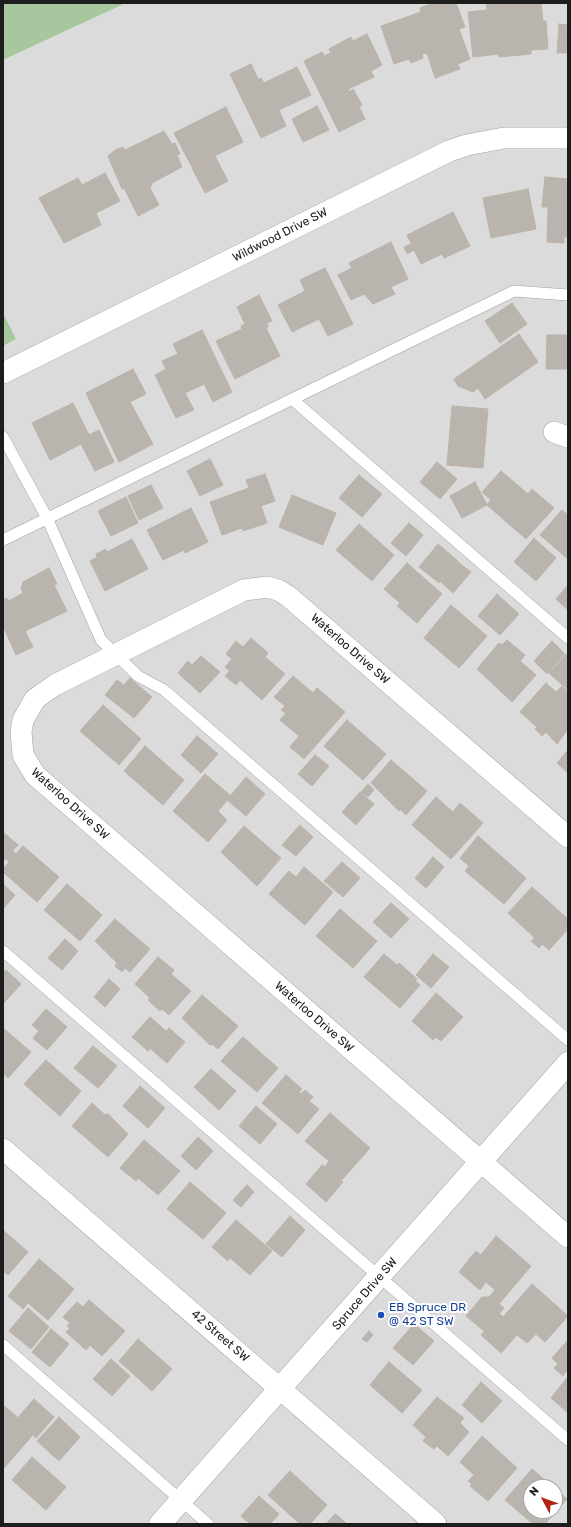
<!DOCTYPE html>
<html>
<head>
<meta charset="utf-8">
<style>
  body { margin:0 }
  #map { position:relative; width:571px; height:1527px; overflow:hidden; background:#edebe5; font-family:Rubik,sans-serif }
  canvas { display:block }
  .frame { position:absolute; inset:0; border:4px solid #1d1d1d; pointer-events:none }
  .north { position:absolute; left:523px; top:1479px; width:40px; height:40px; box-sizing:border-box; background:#fff; border:1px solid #a5a5a5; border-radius:50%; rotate:311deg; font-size:11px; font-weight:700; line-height:16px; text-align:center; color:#1d1d1d }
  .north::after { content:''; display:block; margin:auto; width:14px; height:18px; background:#b42317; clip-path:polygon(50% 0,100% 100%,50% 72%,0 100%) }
</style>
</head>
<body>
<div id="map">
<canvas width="571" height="1527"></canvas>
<div class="frame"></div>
<div class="north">N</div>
</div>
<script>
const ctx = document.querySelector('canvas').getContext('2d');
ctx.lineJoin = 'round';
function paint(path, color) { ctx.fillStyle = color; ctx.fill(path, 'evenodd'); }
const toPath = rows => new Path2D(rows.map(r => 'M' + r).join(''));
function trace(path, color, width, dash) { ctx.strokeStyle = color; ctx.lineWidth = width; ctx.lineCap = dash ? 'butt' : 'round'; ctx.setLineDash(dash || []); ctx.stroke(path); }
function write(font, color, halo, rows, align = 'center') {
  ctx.font = font + ' Rubik,sans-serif'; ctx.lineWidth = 4; ctx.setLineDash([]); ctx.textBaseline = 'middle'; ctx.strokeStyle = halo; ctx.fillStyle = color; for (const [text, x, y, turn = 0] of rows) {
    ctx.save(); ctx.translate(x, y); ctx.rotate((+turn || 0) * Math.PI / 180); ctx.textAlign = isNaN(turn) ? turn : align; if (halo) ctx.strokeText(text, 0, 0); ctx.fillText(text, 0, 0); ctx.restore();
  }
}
paint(toPath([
  [126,3,568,3,568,1524,3,1524,3,346,16,339,3,313,3,60],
  [531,1487,555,1487,555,1511,531,1511]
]), '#dbdbdb');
paint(toPath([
  [3,3,126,3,3,60],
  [3,313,16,339,3,346]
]), '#a7c89e');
const building = toPath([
  [433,3,456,3,465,27,459,29,470,59,458,64,460,69,435,78,427,53,422,54,423,58,411,63,409,59,394,64,381,26,421,12,420,8,433,3],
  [486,3,541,4,543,21,546,21,548,49,531,50,531,54,499,57,499,54,473,57,468,12,487,10,486,3],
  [559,24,568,25,568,53,557,53,559,24],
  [367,34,382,65,371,71,374,77,348,89,349,92,353,89,362,105,359,107,365,119,339,132,304,61,322,52,324,56,331,53,329,49,351,37,353,41,367,34],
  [251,64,258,79,261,78,264,83,297,67,311,95,279,110,286,126,261,138,230,74,251,64],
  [317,106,329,130,303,142,292,119,317,106],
  [226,107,243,142,192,167,174,133,226,107],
  [164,131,172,144,175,143,180,154,177,155,182,167,152,183,150,188,159,205,138,216,124,188,122,189,108,156,115,150,123,147,125,150,164,131],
  [215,156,228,181,205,193,192,168,215,156],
  [105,173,120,201,96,213,101,225,64,243,39,198,78,178,82,185,105,173],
  [545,177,568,179,568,237,564,237,564,243,547,242,548,207,542,207,545,177],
  [528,189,536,229,491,238,483,198,528,189],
  [453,212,470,246,444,258,442,254,421,264,407,235,453,212],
  [391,242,408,279,391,287,395,294,373,304,364,294,351,300,338,275,352,268,349,263,391,242],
  [411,244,414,250,407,254,404,247,411,244],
  [325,268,353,324,328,336,319,319,292,332,278,305,305,291,300,280,325,268],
  [259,295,272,321,267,323,268,327,266,328,280,356,235,379,216,341,242,329,241,326,245,324,237,307,259,295],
  [512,303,527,324,500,343,485,321,512,303],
  [202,330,232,392,213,402,204,384,185,393,194,410,176,418,155,375,166,369,162,361,178,354,173,344,202,330],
  [519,334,538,362,485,399,478,388,473,392,458,386,454,379,519,334],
  [547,335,568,335,568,369,546,369,547,335],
  [133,369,146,394,130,402,153,444,119,462,86,393,133,369],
  [73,403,89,435,99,430,114,462,95,471,81,444,50,460,32,423,73,403],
  [452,406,488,409,483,468,447,465,452,406],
  [210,459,223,485,200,496,187,471,210,459],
  [437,462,457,479,440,499,420,482,437,462],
  [501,471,528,494,532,489,554,508,526,539,487,505,491,500,482,492,501,471],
  [265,474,275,501,261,506,267,523,243,531,242,528,222,535,210,502,249,488,246,480,265,474],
  [359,475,382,494,362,517,339,498,359,475],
  [475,482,487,505,462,518,450,496,475,482],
  [151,485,163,508,139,520,128,496,151,485],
  [292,495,336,513,323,545,279,527,292,495],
  [126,497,138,523,111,536,98,511,126,497],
  [191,508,208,542,185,553,184,550,163,560,147,530,191,508],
  [562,510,568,515,568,559,540,535,562,510],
  [409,523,423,535,406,556,391,543,409,523],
  [359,524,394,555,372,581,336,550,359,524],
  [534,538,556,558,536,581,514,562,534,538],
  [132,539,148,569,105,591,90,561,97,557,96,554,106,549,107,552,132,539],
  [438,544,458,561,439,583,419,567,438,544],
  [458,562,471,572,453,593,441,582,458,562],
  [407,563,442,594,417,623,397,606,400,603,384,589,407,563],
  [49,568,57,584,54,585,67,611,25,631,33,647,16,655,3,626,3,600,7,598,9,601,23,593,21,588,23,582,49,568],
  [568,585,568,610,556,599,568,585],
  [497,594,519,614,500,635,478,616,497,594],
  [451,605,487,636,459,668,424,638,451,605],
  [251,638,268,653,265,657,285,674,262,700,240,680,236,685,225,676,230,671,225,667,232,659,226,654,236,641,243,647,251,638],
  [507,640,525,655,520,661,536,675,512,702,477,669,499,643,502,645,507,640],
  [552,641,565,654,547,674,534,661,552,641],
  [567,654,568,655,568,690,549,673,567,654],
  [201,656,220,672,200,693,178,673,188,661,192,665,201,656],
  [293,676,313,693,317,688,345,712,304,759,290,747,299,736,280,720,286,713,281,710,285,706,274,697,293,676],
  [130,678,152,697,134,718,105,695,117,680,124,685,130,678],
  [546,683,556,692,562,686,568,692,568,729,557,744,546,732,542,736,535,729,537,727,520,712,546,683],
  [103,705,141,739,119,765,80,731,103,705],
  [347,720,386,754,363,780,324,746,347,720],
  [197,736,218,754,201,773,181,755,197,736],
  [145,746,184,780,163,805,124,771,145,746],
  [568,750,568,773,557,763,568,750],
  [315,755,329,766,312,786,298,774,315,755],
  [391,760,427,791,406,815,400,809,399,811,371,783,391,760],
  [205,774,231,796,218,811,227,820,208,842,173,811,205,774],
  [246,777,265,794,246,816,227,800,246,777],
  [368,784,374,790,368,797,361,792,368,784],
  [360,792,374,804,356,825,342,812,360,792],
  [436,797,453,812,460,803,483,823,451,859,412,825,436,797],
  [300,825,313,837,296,856,282,845,300,825],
  [244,826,281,858,257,886,221,852,244,826],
  [3,832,18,845,3,861,3,832],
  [478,836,526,878,504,904,465,871,469,866,460,858,478,836],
  [23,846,59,877,37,902,3,872,3,869,9,862,6,859,13,851,16,854,23,846],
  [433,857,444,867,426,888,415,878,433,857],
  [342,862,360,878,343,897,324,881,342,862],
  [304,867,333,892,305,925,269,894,289,871,296,877,304,867],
  [3,884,15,895,3,909,3,884],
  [67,884,102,915,80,941,44,910,67,884],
  [532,887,568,919,568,929,549,950,542,944,539,948,531,941,535,938,508,913,532,887],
  [391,903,409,919,391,938,373,922,391,903],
  [340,909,377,941,353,968,316,936,340,909],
  [115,919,150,949,130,972,125,968,122,972,115,966,117,963,95,941,115,919],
  [65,939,78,951,62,970,48,958,65,939],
  [384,954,397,965,399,963,417,979,415,981,420,985,400,1008,364,977,384,954],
  [433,954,449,967,431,988,416,975,433,954],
  [158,957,174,970,171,974,191,991,169,1015,162,1009,160,1011,148,1000,150,998,135,984,158,957],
  [6,970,21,984,3,1004,3,973,6,970],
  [109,979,120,989,105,1007,94,997,109,979],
  [436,993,463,1017,441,1041,436,1037,433,1040,412,1021,436,993],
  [202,995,238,1026,218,1049,212,1044,210,1045,182,1018,202,995],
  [46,1009,67,1027,47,1050,33,1038,39,1031,32,1025,46,1009],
  [150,1017,166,1031,148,1051,132,1037,150,1017],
  [3,1028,31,1052,8,1078,3,1073,3,1028],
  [169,1028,185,1042,167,1063,151,1049,169,1028],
  [243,1037,278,1068,257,1092,221,1061,243,1037],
  [93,1046,117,1066,98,1088,74,1068,93,1046],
  [46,1060,81,1091,60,1116,24,1084,46,1060],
  [211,1069,236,1091,219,1110,194,1087,211,1069],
  [286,1075,302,1089,299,1092,301,1094,305,1090,313,1097,309,1101,319,1109,298,1134,262,1103,286,1075],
  [140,1086,165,1108,148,1128,123,1106,140,1086],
  [92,1103,105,1115,108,1114,128,1134,108,1157,72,1126,92,1103],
  [256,1106,277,1124,260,1144,239,1126,256,1106],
  [330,1113,370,1148,341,1181,343,1182,326,1202,306,1184,322,1165,325,1167,329,1161,305,1141,330,1113],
  [198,1137,213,1151,196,1170,181,1156,198,1137],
  [144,1140,180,1171,158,1195,138,1178,136,1181,120,1168,144,1140],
  [190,1182,226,1213,203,1239,167,1209,190,1182],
  [247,1185,254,1192,241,1207,233,1200,247,1185],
  [290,1216,305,1230,282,1257,266,1244,290,1216],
  [236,1220,272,1251,250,1275,230,1258,228,1261,212,1247,236,1220],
  [3,1230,28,1252,8,1275,3,1271,3,1230],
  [496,1236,531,1266,499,1304,504,1308,484,1331,466,1316,482,1297,489,1297,495,1290,486,1282,480,1290,459,1272,476,1251,481,1255,496,1236],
  [39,1259,74,1289,48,1320,28,1303,23,1309,8,1296,39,1259],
  [532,1284,568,1316,545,1342,536,1334,527,1343,517,1335,501,1353,481,1335,500,1314,503,1317,532,1284],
  [89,1300,125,1331,102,1356,90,1345,86,1350,66,1332,70,1328,67,1326,70,1323,63,1317,77,1302,83,1307,89,1300],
  [28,1308,49,1327,31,1349,9,1331,28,1308],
  [414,1324,434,1341,413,1365,393,1348,414,1324],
  [51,1329,69,1344,50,1367,32,1352,51,1329],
  [369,1331,373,1335,367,1342,362,1339,369,1331],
  [138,1339,172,1369,152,1391,119,1361,138,1339],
  [568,1340,568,1372,566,1371,563,1376,554,1368,558,1364,552,1358,568,1340],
  [111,1359,130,1376,112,1396,93,1379,111,1359],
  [389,1362,422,1390,402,1413,370,1385,389,1362],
  [566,1379,568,1381,568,1413,551,1398,566,1379],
  [481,1382,502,1401,482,1423,462,1405,481,1382],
  [437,1397,464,1418,460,1423,469,1432,448,1456,437,1446,434,1449,423,1441,426,1437,413,1425,437,1397],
  [34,1399,54,1417,36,1438,15,1421,34,1399],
  [3,1405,17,1417,15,1421,32,1436,3,1469,3,1405],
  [59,1417,80,1437,59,1461,37,1441,59,1417],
  [482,1436,517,1468,488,1501,470,1486,472,1484,468,1481,474,1475,460,1462,482,1436],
  [32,1457,66,1487,46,1510,12,1480,32,1457],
  [532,1469,553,1487,531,1487,531,1511,555,1511,555,1489,567,1499,545,1524,533,1524,505,1500,532,1469],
  [290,1471,327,1505,310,1524,300,1524,268,1495,290,1471],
  [259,1496,279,1514,270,1524,250,1524,241,1516,259,1496],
  [335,1514,337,1515,347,1524,326,1524,335,1514]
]);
paint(building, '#bab4ae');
trace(building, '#bdb3a9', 1);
const service = toPath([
  [292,399,568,638],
  [3,437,47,518,101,640,138,676,164,690,568,1040],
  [3,540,514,291,568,295],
  [3,951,568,1440],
  [3,1345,208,1524]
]);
const minor = toPath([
  [3,373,449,151,467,145,504,138,568,138],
  [554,432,568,437],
  [568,837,288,596,278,590,267,587,244,590,55,685,35,699,23,720,21,732,23,755,35,775,568,1237],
  [3,1149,436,1524]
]);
const tertiary = toPath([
  [160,1524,568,1063]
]);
trace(service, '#a1a1a1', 12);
trace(minor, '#a1a1a1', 22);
trace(tertiary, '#a1a1a1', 23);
trace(service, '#fff', 11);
trace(minor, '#fff', 21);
trace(tertiary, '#fff', 22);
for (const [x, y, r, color] of [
  [381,1315,4,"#1a4fb4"]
]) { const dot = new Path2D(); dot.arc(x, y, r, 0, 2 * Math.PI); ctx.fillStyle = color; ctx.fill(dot); trace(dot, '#fff', 1.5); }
write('12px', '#1d1d1d', '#fff', [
  ["Wildwood Drive SW",280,235,-27],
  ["Waterloo Drive SW",350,649,41],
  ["Waterloo Drive SW",70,804,42],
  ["Waterloo Drive SW",314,1017,41],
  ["Spruce Drive SW",365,1294,-49],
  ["42 Street SW",220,1336,41]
]);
write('12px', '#164399', '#fff', [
  ["EB Spruce DR",389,1308],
  ["@ 42 ST SW",389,1322]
], 'left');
</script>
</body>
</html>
